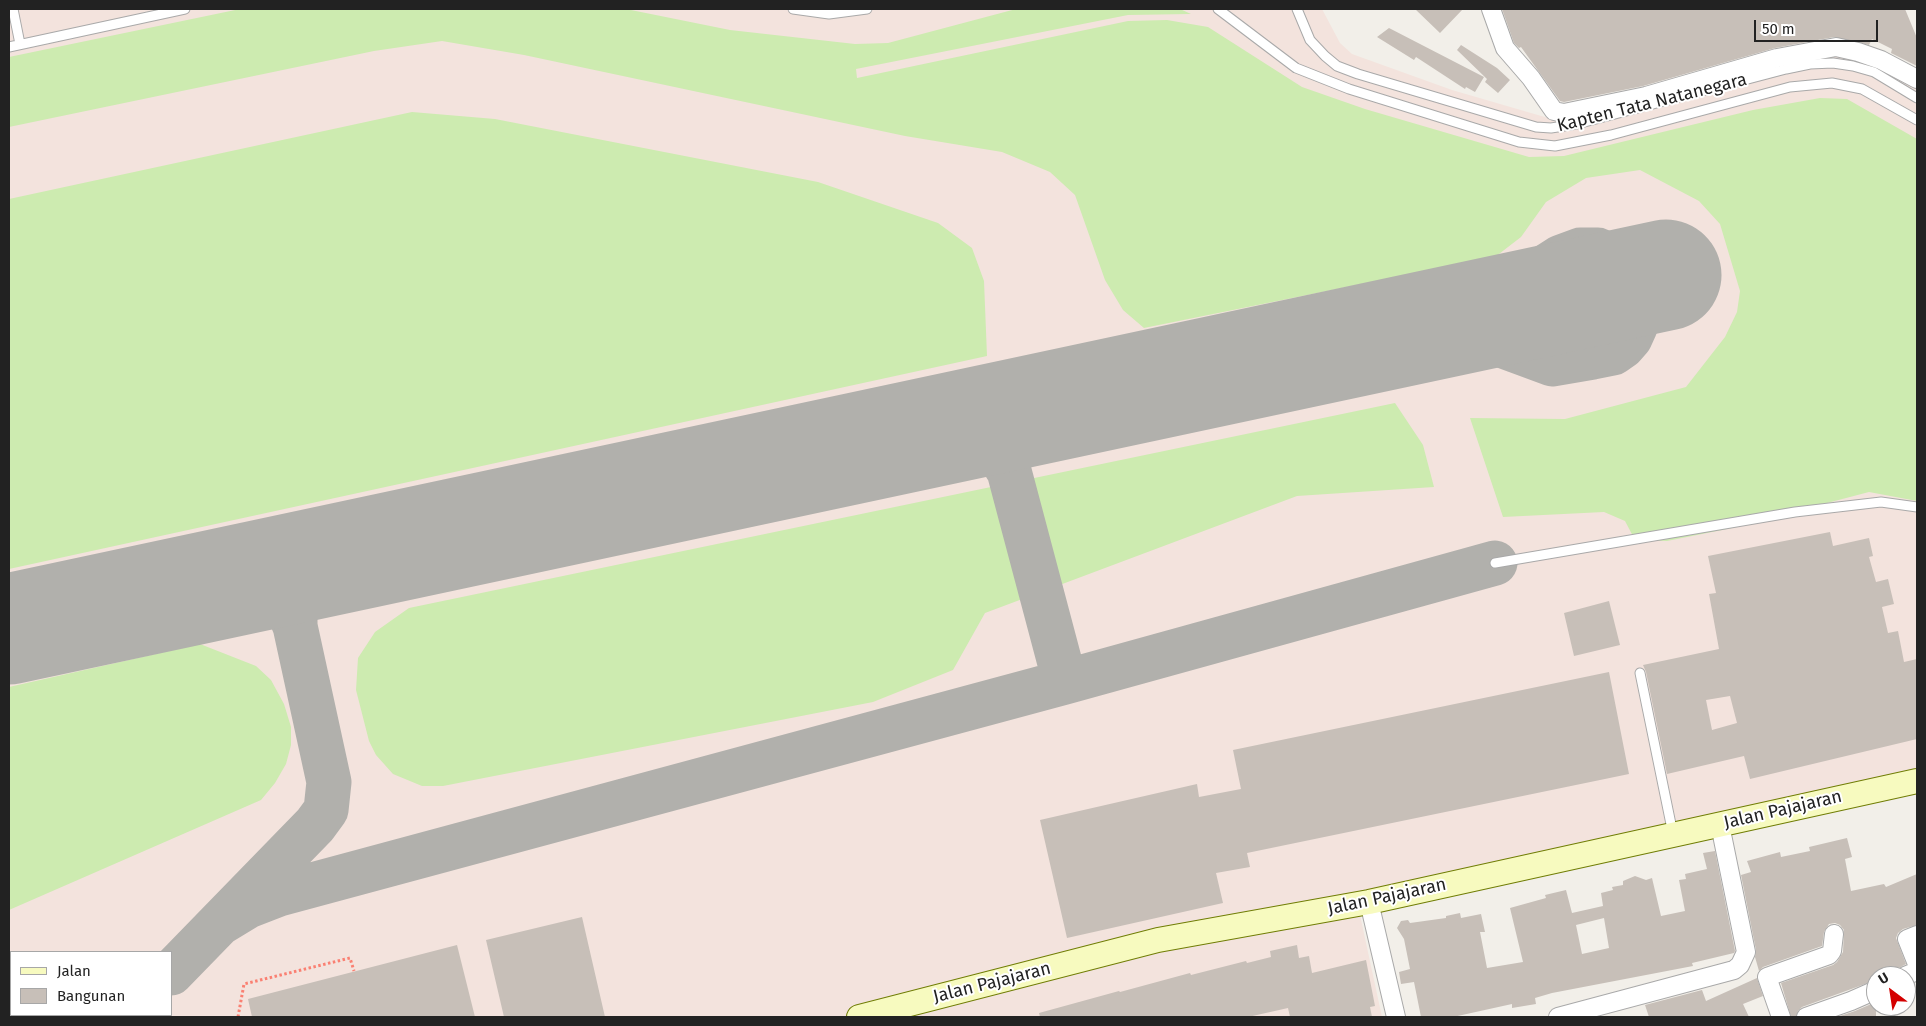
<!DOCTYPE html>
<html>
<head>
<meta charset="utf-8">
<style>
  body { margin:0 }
  #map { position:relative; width:1926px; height:1026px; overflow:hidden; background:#f2efe9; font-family:"Fira Sans",sans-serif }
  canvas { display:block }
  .frame { position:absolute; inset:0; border:10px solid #222; pointer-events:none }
  .legend { position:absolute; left:10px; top:951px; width:162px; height:65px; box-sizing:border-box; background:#fff; border:1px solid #a7a7a7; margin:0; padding:6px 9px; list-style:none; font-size:15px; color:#222 }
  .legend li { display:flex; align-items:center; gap:10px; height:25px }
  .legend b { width:25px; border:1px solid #a7a7a7 }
  .north { position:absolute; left:1866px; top:966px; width:50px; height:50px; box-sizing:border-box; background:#fff; border:1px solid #a7a7a7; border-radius:50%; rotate:329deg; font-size:14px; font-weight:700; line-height:20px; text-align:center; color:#222 }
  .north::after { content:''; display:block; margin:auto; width:18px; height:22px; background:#d40000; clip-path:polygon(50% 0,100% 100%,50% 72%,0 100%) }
  .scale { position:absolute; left:1754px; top:20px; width:124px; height:22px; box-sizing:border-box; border:2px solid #222; border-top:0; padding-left:6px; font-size:15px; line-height:18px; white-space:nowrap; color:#222; -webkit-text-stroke:4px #fff; paint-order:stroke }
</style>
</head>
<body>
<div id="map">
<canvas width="1926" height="1026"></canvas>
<div class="frame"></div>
<ul class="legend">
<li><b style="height:6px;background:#f7fabf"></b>Jalan</li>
<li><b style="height:14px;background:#c7bfb8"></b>Bangunan</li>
</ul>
<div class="north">U</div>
<div class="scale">50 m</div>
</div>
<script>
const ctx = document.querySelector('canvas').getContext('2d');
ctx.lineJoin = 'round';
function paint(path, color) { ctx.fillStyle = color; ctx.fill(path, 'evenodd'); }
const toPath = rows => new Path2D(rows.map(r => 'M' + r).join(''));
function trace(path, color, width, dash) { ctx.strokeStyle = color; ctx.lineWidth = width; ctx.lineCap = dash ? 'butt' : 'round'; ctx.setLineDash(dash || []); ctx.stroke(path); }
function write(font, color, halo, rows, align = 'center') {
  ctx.font = font + ' "Fira Sans",sans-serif'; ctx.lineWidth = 4; ctx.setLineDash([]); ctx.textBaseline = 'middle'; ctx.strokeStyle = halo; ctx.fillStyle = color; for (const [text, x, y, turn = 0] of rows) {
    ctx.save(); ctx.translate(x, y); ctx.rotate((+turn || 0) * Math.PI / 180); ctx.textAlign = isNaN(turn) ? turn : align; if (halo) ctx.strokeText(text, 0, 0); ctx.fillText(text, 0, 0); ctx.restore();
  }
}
paint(toPath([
  [9,9,1322,9,1340,43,1352,54,1452,90,1555,120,1817,53,1862,57,1917,86,1917,794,1360,915,1382,1017,9,1017],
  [11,952,171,952,171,1015,11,1015]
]), '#f3e3dd');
paint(toPath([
  [240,9,626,9,730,30,855,44,888,43,1016,9,1180,9,1191,14,1128,15,856,69,857,78,1128,21,1167,20,1208,27,1302,87,1365,109,1529,157,1564,156,1753,110,1820,98,1847,99,1917,139,1917,501,1869,492,1732,528,1667,541,1635,540,1625,521,1604,512,1503,517,1470,418,1565,419,1686,387,1725,337,1737,312,1740,291,1720,224,1699,201,1640,170,1586,178,1546,202,1521,237,1495,257,1144,328,1123,310,1105,280,1075,195,1050,172,1002,152,905,136,524,55,442,41,374,51,9,127,9,57],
  [412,112,495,119,818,182,938,223,972,248,984,281,987,356,9,569,9,199],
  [1395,403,1423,445,1434,487,1297,496,985,613,953,670,873,702,443,786,422,786,393,774,376,755,369,741,356,690,358,658,375,632,409,608],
  [200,644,256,666,271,680,284,704,291,727,291,745,286,764,275,783,261,800,9,910,9,687]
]), '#cdebb0');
trace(toPath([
  [1426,326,1502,305,1518,296,1547,266,1561,257,1580,250,1598,250,1610,256,1632,282,1637,300,1635,327,1630,338,1623,346,1613,353,1593,357,1552,364,1441,323],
  [940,430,974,438,990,446,1000,457,1009,471,1065,682],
  [1009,471,1004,452,1004,438,1011,429,1047,407],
  [225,583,251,584,266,589,278,599,290,614,295,626],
  [220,923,248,906,279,894,1065,682,1495,563],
  [171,973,315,825,326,810,329,782,295,626,295,611,298,596,315,574,327,565,351,556],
  [104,1017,110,1015]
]), '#b1b0ac', 45);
trace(toPath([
  [9,629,1666,275]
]), '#b1b0ac', 111);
paint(toPath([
  [1415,9,1463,9,1440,33],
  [1502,9,1905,9,1917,38,1917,66,1891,53,1892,49,1872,39,1869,45,1834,37,1775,48,1643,86,1564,102,1560,101,1521,47,1519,48,1514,43],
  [1389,28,1484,77,1475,92,1466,87,1465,89,1416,57,1414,60,1377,37],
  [1461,45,1497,68,1510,80,1498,93,1485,82,1487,79,1457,50],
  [1830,532,1833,546,1869,538,1873,556,1869,557,1876,582,1888,579,1894,604,1882,607,1888,633,1898,631,1904,662,1917,659,1917,739,1750,779,1744,756,1667,774,1646,672,1643,665,1719,649,1709,594,1716,593,1708,556],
  [1730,696,1737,723,1712,730,1706,700],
  [1609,601,1620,645,1574,656,1564,613],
  [1609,672,1629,774,1247,853,1250,867,1216,873,1223,903,1067,938,1040,820,1197,784,1199,797,1241,789,1233,750],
  [1847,838,1852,857,1845,859,1851,891,1884,884,1886,887,1917,874,1917,925,1903,929,1898,933,1896,938,1906,964,1897,969,1892,976,1876,976,1876,980,1802,1007,1798,1011,1796,1017,1791,1017,1781,983,1833,965,1837,962,1843,952,1844,930,1840,925,1835,923,1829,924,1824,932,1822,946,1763,967,1759,971,1755,957,1756,950,1741,875,1751,872,1747,861,1780,852,1781,857,1810,851,1809,847],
  [1715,851,1735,951,1734,953,1692,963,1693,966,1552,993,1535,998,1536,1004,1512,1008,1512,1004,1453,1017,1421,1017,1414,982,1401,984,1399,972,1410,969,1404,939,1397,928,1401,921,1408,920,1410,923,1446,918,1446,916,1460,913,1461,918,1481,914,1485,932,1480,932,1487,968,1523,962,1510,908,1546,898,1545,895,1566,890,1572,913,1603,906,1601,893,1613,890,1612,887,1623,885,1623,881,1635,876,1646,880,1652,878,1661,916,1685,911,1679,880,1686,879,1685,874,1707,869,1703,853],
  [1604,918,1609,948,1582,954,1576,925],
  [582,917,605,1017,504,1017,486,940],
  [457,945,475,1017,252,1017,248,999],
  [1297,945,1299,958,1309,956,1312,973,1366,960,1375,1006,1370,1007,1372,1017,1290,1017,1288,1008,1248,1017,1040,1017,1039,1013,1119,991,1120,992,1190,973,1191,975,1246,961,1247,963,1271,957,1270,951],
  [1757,978,1763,996,1743,1004,1749,1017,1649,1017,1645,1005,1702,990,1706,1001],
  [1876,1002,1876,1017,1837,1017,1855,1011]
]), '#c7bfb8');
const lane = toPath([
  [13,9,20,44],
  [793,9,829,14,867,9],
  [1218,9,1296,68,1349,89,1519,142,1555,146,1611,135,1790,87,1832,83,1862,89,1917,120],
  [1297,9,1310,40,1325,56,1337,66,1358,74,1536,127,1551,128,1577,124,1786,69,1810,64,1833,63,1853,66,1874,72,1917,98],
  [9,47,185,9],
  [1495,563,1795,512,1881,502,1917,507],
  [1640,673,1673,834]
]);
const street = toPath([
  [1491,9,1505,48,1531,78,1554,111,1564,113,1646,96,1777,58,1836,47,1858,52,1881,60,1917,79],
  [1369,902,1396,1017],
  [1917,935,1907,939,1917,964],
  [1905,976,1917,971],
  [1558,1017,1734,970,1740,965,1746,952,1720,825],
  [1781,1017,1767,977,1829,955,1832,951,1834,934],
  [1806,1017,1851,1001,1876,990]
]);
const secondary = toPath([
  [859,1017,1158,940,1369,902,1917,781]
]);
trace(lane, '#a9a9a9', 11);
trace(street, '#a9a9a9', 20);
trace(secondary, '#707d05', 26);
trace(toPath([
  [238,1017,244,984,350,958,354,971]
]), '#fa8072', 3, [2.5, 2.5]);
trace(lane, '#fff', 9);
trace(street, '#fff', 18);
trace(secondary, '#f7fabf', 24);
write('18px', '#222', '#fff', [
  ["Kapten Tata Natanegara",1652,103,-14],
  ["Jalan Pajajaran",1783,810,-13],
  ["Jalan Pajajaran",1387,897,-12],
  ["Jalan Pajajaran",992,983,-14]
]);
</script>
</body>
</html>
